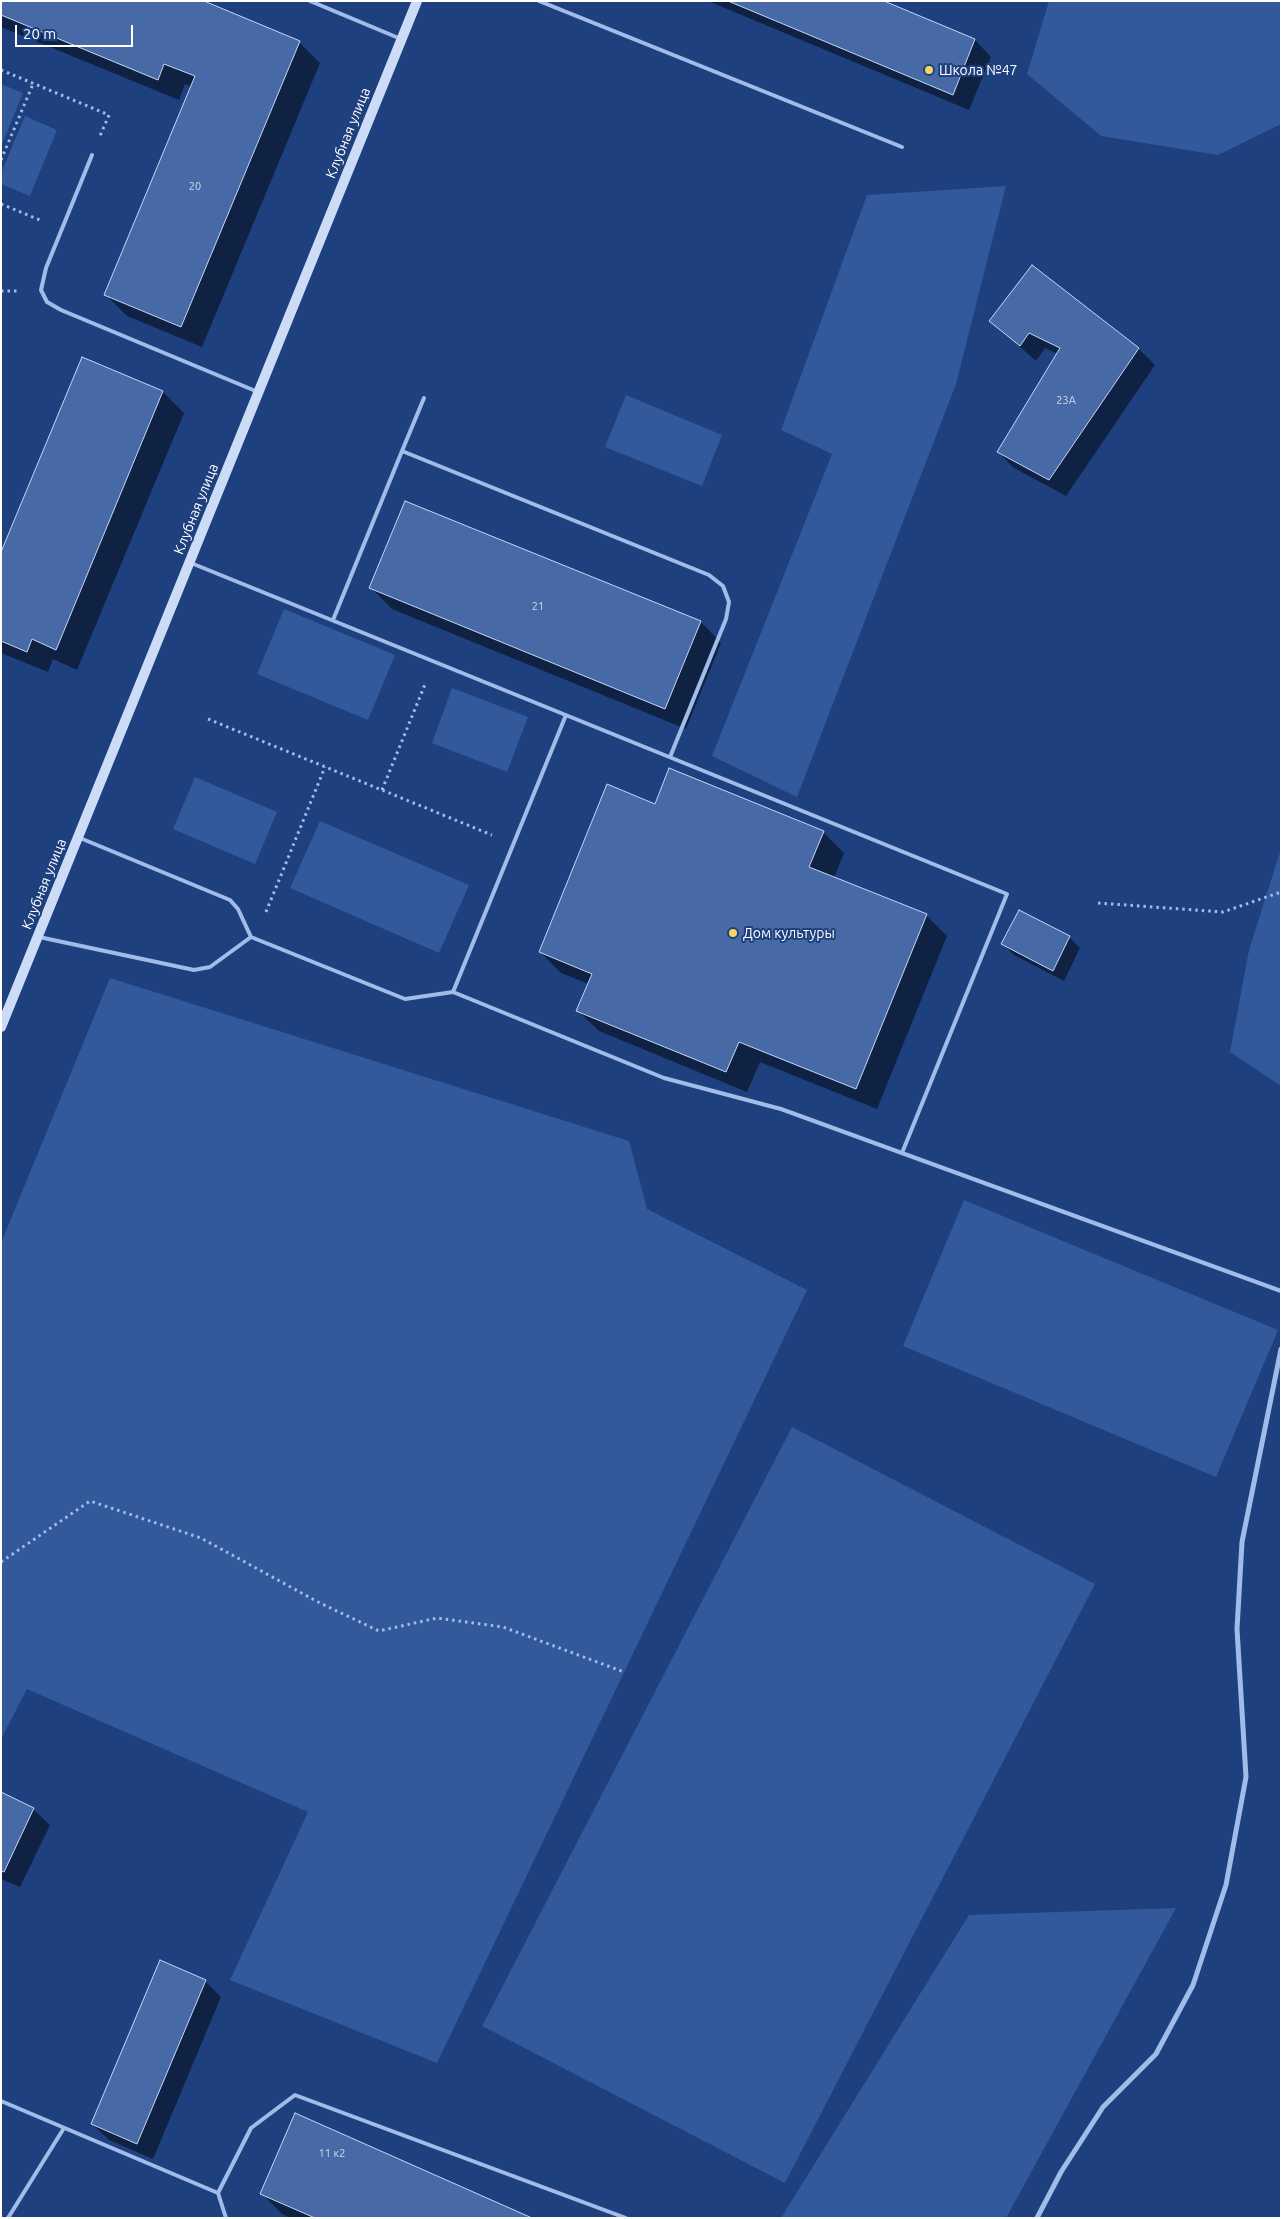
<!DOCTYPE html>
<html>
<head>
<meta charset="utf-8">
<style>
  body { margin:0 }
  #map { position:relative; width:1282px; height:2219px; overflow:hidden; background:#1e407e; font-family:Ubuntu,sans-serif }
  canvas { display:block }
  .frame { position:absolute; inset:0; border:2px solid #fff; pointer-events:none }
  .scale { position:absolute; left:15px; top:25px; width:118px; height:22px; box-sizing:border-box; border:2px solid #fff; border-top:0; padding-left:6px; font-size:15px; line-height:18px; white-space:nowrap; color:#fff; -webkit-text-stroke:4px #1e407e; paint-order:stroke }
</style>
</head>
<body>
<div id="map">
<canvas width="1282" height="2219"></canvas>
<div class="frame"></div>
<div class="scale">20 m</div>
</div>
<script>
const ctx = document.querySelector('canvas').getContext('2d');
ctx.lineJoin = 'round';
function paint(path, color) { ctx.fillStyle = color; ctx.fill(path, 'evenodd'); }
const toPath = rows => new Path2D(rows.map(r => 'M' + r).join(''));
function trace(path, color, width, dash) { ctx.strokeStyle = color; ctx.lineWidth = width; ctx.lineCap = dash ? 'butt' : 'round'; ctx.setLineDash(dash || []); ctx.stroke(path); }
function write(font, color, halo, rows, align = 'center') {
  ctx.font = font + ' Ubuntu,sans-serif'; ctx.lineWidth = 4; ctx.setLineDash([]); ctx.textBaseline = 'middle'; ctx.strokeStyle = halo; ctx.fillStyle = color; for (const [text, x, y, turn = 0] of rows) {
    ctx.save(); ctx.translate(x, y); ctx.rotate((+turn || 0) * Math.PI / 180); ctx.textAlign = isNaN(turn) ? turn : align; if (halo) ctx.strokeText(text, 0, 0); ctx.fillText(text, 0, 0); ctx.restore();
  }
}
paint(toPath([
  [1049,1,1281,1,1281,124,1218,155,1101,136,1027,74],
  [1,84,23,93,1,147],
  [25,116,57,130,30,196,1,184,1,173],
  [1006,186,956,384,797,797,712,756,832,454,781,430,867,195],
  [626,395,722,435,702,486,605,447],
  [284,609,395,655,368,720,257,674],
  [452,688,528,717,507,772,432,743],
  [195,777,277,812,255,864,173,829],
  [320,821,469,885,439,953,290,888],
  [1281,849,1281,1086,1230,1052,1249,950],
  [110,978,629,1141,647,1209,807,1290,437,2063,230,1980,308,1812,27,1689,1,1739,1,1243],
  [964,1200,1278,1330,1216,1477,903,1346],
  [792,1427,1095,1584,785,2183,482,2026],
  [1176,1908,1006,2218,781,2218,969,1915]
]), '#31599c');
paint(toPath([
  [1,1,299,42,320,63,202,347,127,316,106,295,192,87,185,84,179,100,1,27],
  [708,1,881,1,975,40,991,57,969,110],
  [1033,266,1139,349,1155,365,1066,496,1014,468,998,452,1058,354,1045,348,1036,361,991,321],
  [83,359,163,392,184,413,77,670,53,659,48,672,1,653,1,555],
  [371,588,701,622,721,643,686,729,392,609],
  [656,806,823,832,844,853,834,878,926,915,947,936,877,1109,760,1062,747,1092,599,1031,578,1011,589,984,561,973,540,952],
  [1019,912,1069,937,1080,948,1064,981,1014,955,1003,944],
  [1,1794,33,1809,50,1825,20,1887,1,1879],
  [205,1981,221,1997,153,2159,109,2140,92,2124],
  [261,2193,529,2218,290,2218,282,2214]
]), '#0007');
const building = toPath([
  [1,1,204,1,300,41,181,327,104,295,195,76,164,64,158,80,1,15,1,1],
  [728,1,884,1,975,39,953,95,728,1],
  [1032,265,1139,348,1049,480,997,452,1060,348,1029,333,1020,346,989,321,1032,265],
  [82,357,163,391,56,650,32,639,27,652,1,641,1,552,82,357],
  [405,501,701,621,665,709,369,588,405,501],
  [669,768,824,831,809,867,927,914,856,1089,739,1042,726,1072,576,1011,592,974,539,952,607,784,655,804,669,768],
  [1019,910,1070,936,1053,971,1001,944,1019,910],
  [1,1792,34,1808,4,1872,1,1871,1,1792],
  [160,1960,206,1980,137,2144,91,2124,160,1960],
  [295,2113,532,2218,315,2218,260,2194,295,2113]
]);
paint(building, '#476aa7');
trace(building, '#c5d7f6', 1);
trace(toPath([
  [1,70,109,115,100,136],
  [1,160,33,84],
  [1,204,40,220],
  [1,291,18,291],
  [208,719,492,835],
  [382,790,426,682],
  [1098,903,1223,912,1281,892],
  [266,912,325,767],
  [1,1562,90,1501,201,1538,318,1602,379,1631,437,1618,503,1627,624,1672]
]), '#a1bce8', 3, [2.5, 4]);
trace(toPath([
  [310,1,401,39],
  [539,1,902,147],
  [92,155,46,268,41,290,47,302,61,310,258,392],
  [402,451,424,398],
  [191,563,1007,894,902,1153],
  [333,620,402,451,709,575,723,586,729,602,726,619,670,757],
  [80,838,230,900,238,909,251,937,405,999,453,992,664,1078,781,1109,1281,1291],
  [39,937,194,970,210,967,251,937],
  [453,992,566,715],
  [1,2101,218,2193,251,2128,295,2095,626,2218],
  [218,2193,226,2218],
  [8,2218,64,2128]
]), '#a1bce8', 4);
trace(toPath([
  [1037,2218,1061,2172,1103,2107,1156,2054,1193,1985,1226,1885,1246,1777,1237,1629,1242,1542,1281,1349]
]), '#a1bce8', 5);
trace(toPath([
  [1,1027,417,1]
]), '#ccdbf6', 10);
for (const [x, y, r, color] of [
  [929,70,5,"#f6d761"],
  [733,933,5,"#f6d761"]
]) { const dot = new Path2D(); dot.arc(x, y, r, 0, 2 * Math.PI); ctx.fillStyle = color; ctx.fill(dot); trace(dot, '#1e407e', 2); }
write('11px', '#d1dae9', null, [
  ["20",195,186],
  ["23А",1066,400],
  ["21",538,606],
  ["11 к2",332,2153]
]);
write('14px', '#fff', '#1e407e', [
  ["Школа №47",939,70],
  ["Дом культуры",743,933]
], 'left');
write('14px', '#fff', '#1e407e', [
  ["Клубная улица",348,133,-68],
  ["Клубная улица",196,509,-68],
  ["Клубная улица",44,884,-68]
]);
</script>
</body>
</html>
